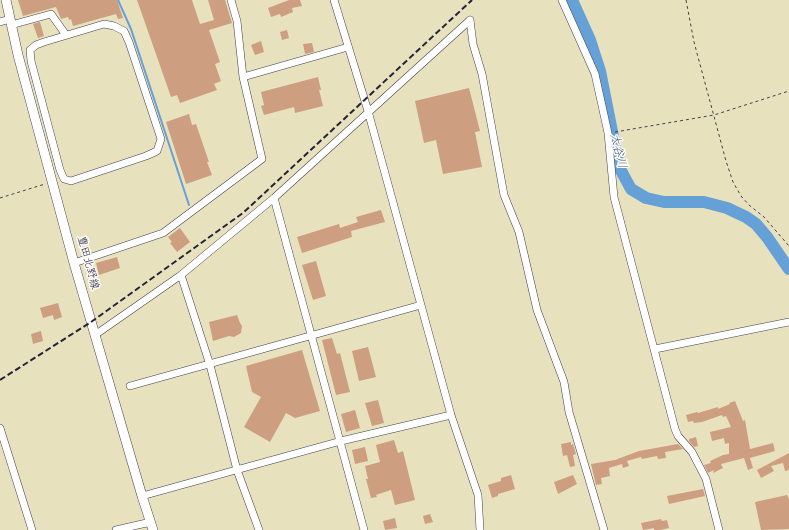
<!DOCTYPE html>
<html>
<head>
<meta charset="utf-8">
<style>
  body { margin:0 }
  canvas { display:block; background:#e8e1bd }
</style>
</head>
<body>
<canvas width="789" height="530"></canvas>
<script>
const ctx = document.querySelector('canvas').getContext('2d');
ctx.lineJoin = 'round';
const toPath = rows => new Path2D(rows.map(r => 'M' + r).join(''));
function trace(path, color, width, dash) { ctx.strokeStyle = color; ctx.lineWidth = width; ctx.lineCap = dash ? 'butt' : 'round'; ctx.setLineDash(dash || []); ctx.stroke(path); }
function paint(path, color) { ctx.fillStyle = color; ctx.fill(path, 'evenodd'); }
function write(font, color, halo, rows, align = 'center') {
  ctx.font = font + ' Kalam,"Klee One",sans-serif'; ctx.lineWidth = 3; ctx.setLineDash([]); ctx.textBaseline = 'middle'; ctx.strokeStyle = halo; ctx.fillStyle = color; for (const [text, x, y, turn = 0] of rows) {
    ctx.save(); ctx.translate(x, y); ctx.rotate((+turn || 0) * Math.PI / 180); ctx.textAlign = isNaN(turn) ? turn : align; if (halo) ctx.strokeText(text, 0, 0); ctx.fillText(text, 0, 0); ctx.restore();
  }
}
trace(toPath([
  [118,0,131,29,189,205]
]), '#65a1d6', 2);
trace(toPath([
  [572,0,590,40,600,71,619,167,631,189,646,198,664,202,704,202,727,208,746,217,756,224,767,237,789,269]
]), '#65a1d6', 12);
paint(toPath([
  [18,0,117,0,123,18,118,19,116,14,73,26,71,19,69,20,68,17,61,19,56,7,23,16],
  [137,0,192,0,200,24,214,20,208,0,225,0,232,23,209,30,220,62,215,64,221,81,214,84,217,90,180,103,177,95,171,97],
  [289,0,300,0,302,6,292,8,293,12,281,17,280,14,271,17,268,8],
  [40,22,44,36,38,38,33,24],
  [287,30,289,38,282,40,280,32],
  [261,41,264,52,255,55,251,45],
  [312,43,314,52,305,54,303,44],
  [318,77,321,90,319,90,323,106,295,113,294,107,264,115,261,106,264,105,261,92],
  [469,88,480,131,475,132,482,167,443,174,436,140,424,143,415,101],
  [189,114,192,125,196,124,209,162,207,162,212,175,186,184,166,122],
  [381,210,385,222,351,231,352,237,302,253,297,237,339,224,340,228,358,222,356,217],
  [180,228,190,242,177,252,170,243,172,242,168,237],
  [117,257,120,268,99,275,96,263],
  [316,261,326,296,313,300,302,265],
  [58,303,62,317,54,320,53,315,43,318,40,308],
  [237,315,240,323,242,326,241,333,234,337,229,336,213,341,209,322],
  [41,331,43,341,33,344,31,334],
  [332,338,337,354,340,353,350,392,336,395,322,340],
  [368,347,376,377,359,381,352,351],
  [302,350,320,411,295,418,286,413,270,442,244,427,261,397,252,392,246,366],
  [378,400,384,423,372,426,365,403],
  [735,401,743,421,745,420,750,449,773,443,775,451,750,458,753,468,748,470,744,458,721,464,723,468,713,473,714,470,708,473,704,465,711,463,710,461,723,455,729,454,729,443,725,444,724,438,712,441,710,432,731,427,726,416,723,417,722,415,702,422,694,423,693,421,688,422,686,415,697,412,698,413,718,407,718,409,730,404,729,403],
  [355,410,360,428,346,432,341,414],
  [696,437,698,446,694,447,689,441,689,439],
  [394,440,398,453,403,451,415,500,395,505,391,490,376,495,377,497,371,498,366,479,368,479,365,466,380,462,376,445],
  [571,442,571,445,573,444,576,454,573,455,575,466,570,467,567,455,563,456,561,444],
  [678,444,683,449,665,452,666,458,658,459,657,456,642,459,641,457,627,461,629,466,623,468,622,464,609,468,610,476,601,478,602,484,596,485,591,464,615,460,639,451],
  [365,447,368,461,355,464,352,450],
  [789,453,789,470,785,471,783,463,771,466,774,471,761,478,757,470],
  [511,475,515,489,498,494,498,496,492,498,488,485,501,481,501,478],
  [573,475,577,484,558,494,554,482],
  [703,489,705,496,669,504,667,496],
  [787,495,789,499,789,529,761,530,755,502],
  [430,514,433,522,425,524,423,516],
  [395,518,397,528,385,530,383,521],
  [661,519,662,521,667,520,669,528,660,530,654,530,654,528,643,530,641,523]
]), '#ce9e81');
const minor = toPath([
  [334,0,368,111,451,415,478,495,480,530],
  [562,0,595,74,608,133,614,197,675,429,678,436,692,452,706,479,719,530],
  [470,20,473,44,482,74,504,195,519,232,537,310,564,382,569,412,604,530],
  [0,22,10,19],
  [104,24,114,26,124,31,129,42,161,139,157,151,146,156,71,181,64,179,60,170,31,61,30,50,36,45,44,42,104,24],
  [11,25,51,14,66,35],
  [243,77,348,47],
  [274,198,364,530],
  [74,263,163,233,262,159,243,77,237,21,231,0],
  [181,275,210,365,237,470,259,530],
  [95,335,181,275,274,198,470,20],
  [655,349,789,322],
  [130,386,421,305],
  [0,428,32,530],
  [142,496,341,441,451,415],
  [116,530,151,522]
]);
const major = toPath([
  [6,0,18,55,74,263,142,496,153,530]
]);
trace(minor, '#403f4e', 8);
trace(major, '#403f4e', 10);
trace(toPath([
  [686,0,694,42,726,161,733,182,741,196,749,205,764,217,789,246],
  [615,132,714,115,789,91],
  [0,198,45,184]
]), '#403f4e', 1, [3, 3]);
trace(minor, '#fff', 7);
trace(major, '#fff', 9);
trace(toPath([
  [0,380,91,322,243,213,472,0]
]), '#22223b', 2, [6, 3]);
write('11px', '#22223b', '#fdfcf7', [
  ["豊田北野線",87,263,75]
]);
write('italic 12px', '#405b81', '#fdfcf7', [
  ["大谷川",617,151,76]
]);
</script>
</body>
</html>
